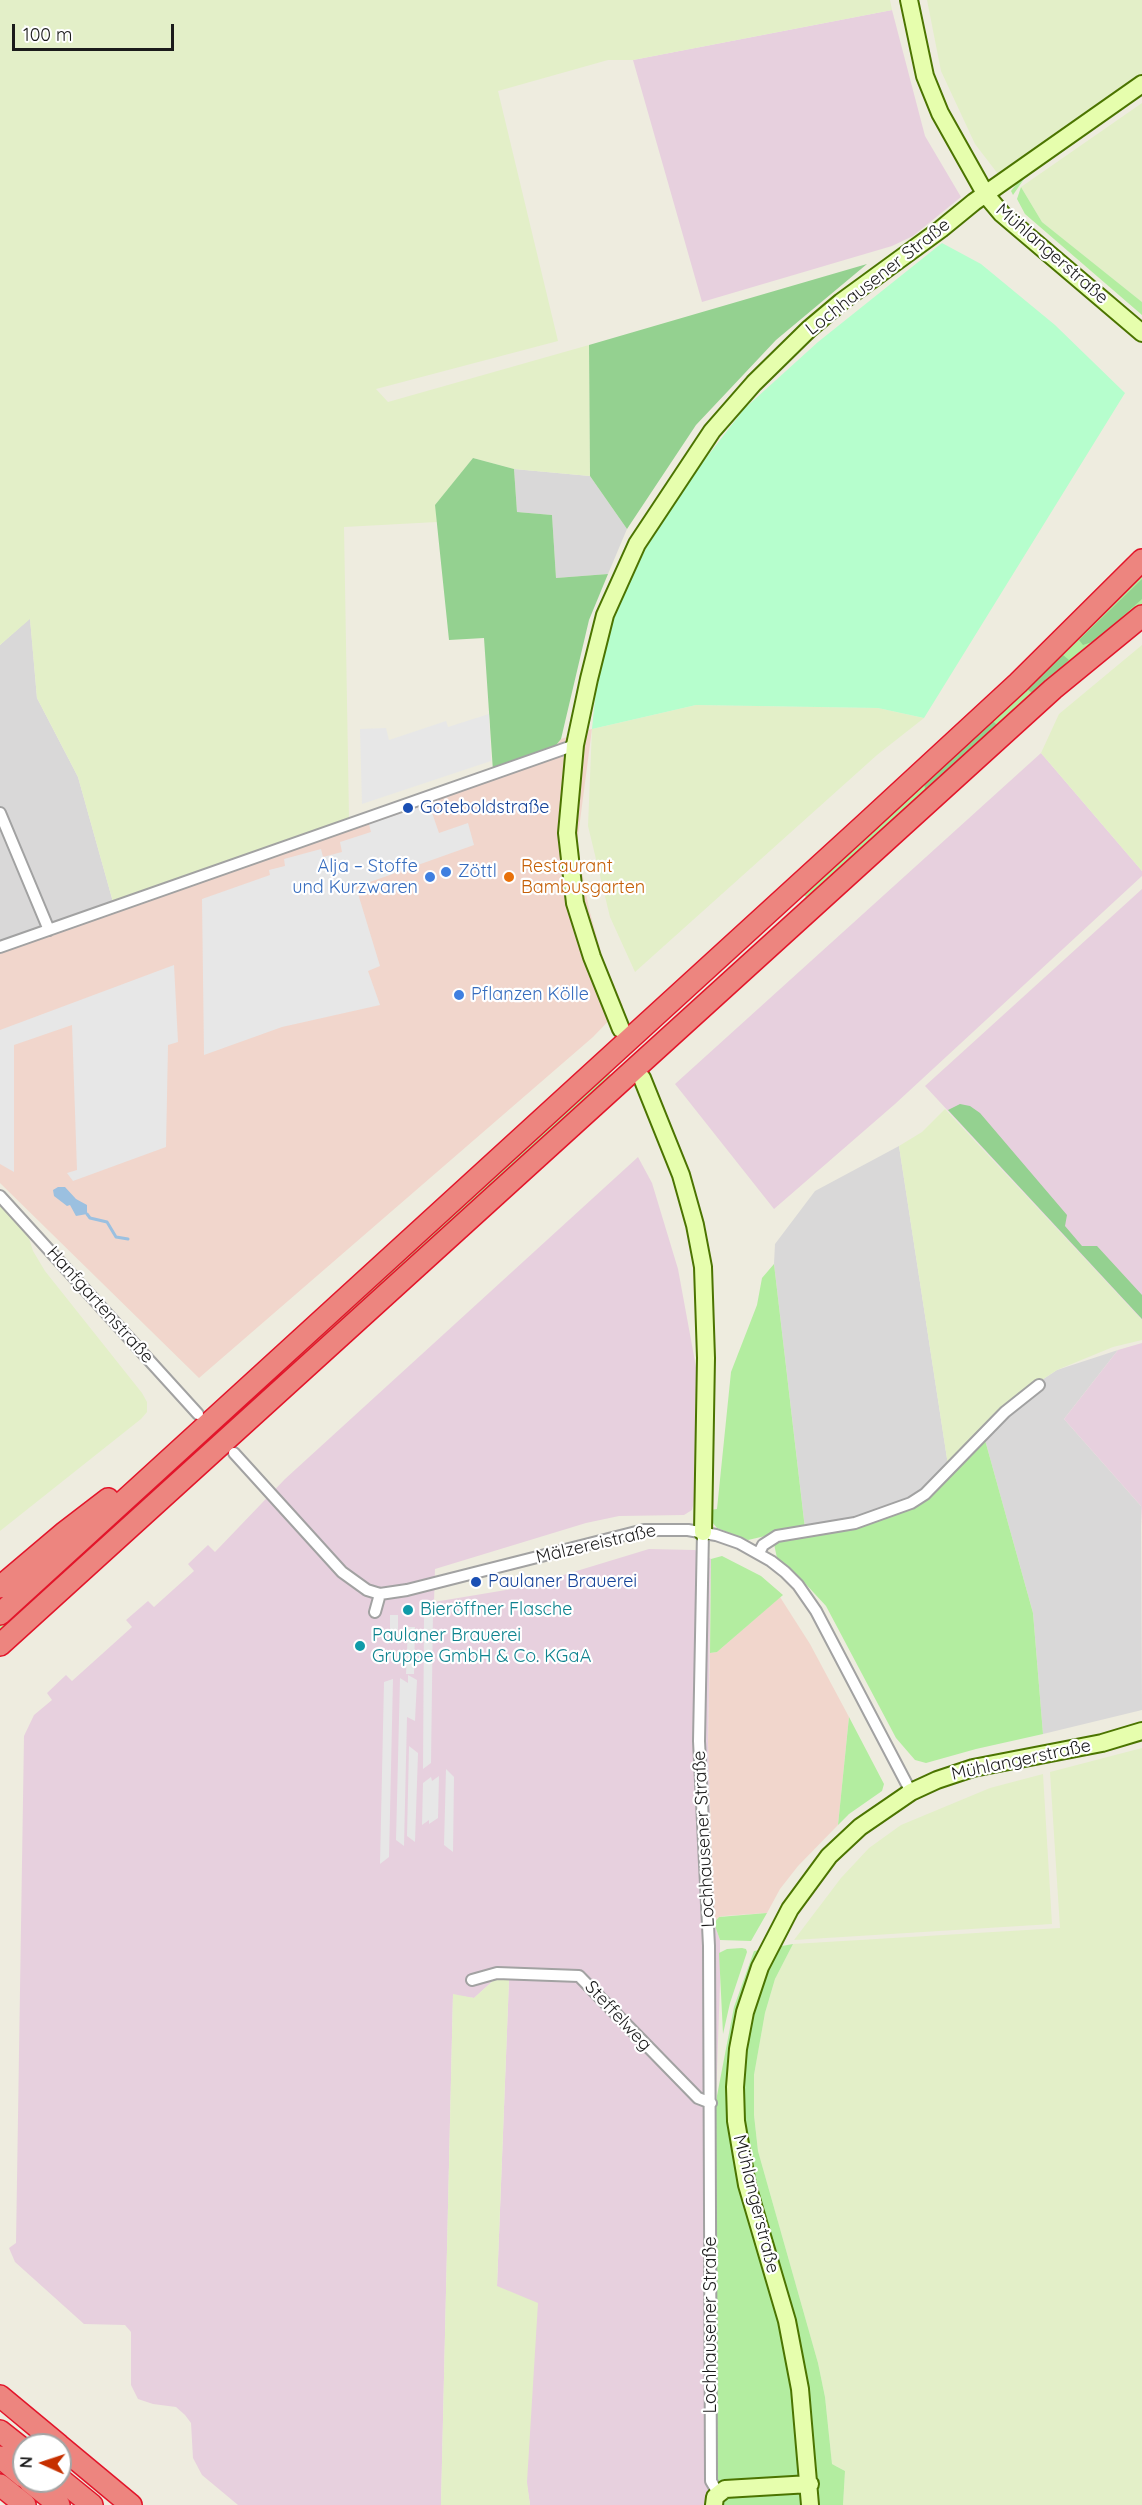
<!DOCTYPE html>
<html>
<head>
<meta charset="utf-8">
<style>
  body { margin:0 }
  #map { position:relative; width:1142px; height:2505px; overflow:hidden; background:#eeecdf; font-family:Quicksand,sans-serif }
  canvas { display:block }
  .north { position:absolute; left:12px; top:2433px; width:60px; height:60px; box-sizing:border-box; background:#fff; border:2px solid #a4a4a4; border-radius:50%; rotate:273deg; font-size:16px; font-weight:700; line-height:24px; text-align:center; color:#1b1b1b }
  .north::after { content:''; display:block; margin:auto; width:21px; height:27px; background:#c63000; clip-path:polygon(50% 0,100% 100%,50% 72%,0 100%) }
  .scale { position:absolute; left:12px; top:24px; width:162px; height:27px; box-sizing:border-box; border:3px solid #1b1b1b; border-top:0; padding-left:8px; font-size:18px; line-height:21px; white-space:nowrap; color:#1b1b1b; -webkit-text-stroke:4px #fff; paint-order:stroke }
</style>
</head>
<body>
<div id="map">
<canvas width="1142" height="2505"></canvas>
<div class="north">N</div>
<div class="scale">100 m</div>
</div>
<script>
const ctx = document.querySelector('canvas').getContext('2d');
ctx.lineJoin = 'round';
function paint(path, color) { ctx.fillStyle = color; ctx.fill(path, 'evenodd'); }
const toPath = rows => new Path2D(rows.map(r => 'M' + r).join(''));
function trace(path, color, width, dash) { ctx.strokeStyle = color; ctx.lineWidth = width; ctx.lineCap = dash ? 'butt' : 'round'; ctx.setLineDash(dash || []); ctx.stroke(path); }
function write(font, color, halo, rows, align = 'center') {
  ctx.font = font + ' Quicksand,sans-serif'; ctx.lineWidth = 4.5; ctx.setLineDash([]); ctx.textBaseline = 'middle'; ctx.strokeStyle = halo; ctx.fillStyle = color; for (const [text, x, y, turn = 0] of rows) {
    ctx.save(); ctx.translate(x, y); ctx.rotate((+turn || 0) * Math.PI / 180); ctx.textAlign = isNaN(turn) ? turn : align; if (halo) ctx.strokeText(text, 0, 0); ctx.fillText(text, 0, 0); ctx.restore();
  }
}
paint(toPath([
  [514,469,590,476,627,529,608,574,556,578,552,515,517,512],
  [30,618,37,698,78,777,113,902,0,944,0,645],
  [899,1146,948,1465,952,1474,864,1525,806,1537,774,1264,775,1244,815,1191],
  [1118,1350,1064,1419,1141,1506,1142,1710,1043,1734,1033,1613,985,1440,1022,1393,1031,1387,1057,1370]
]), '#d9d8d8');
paint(toPath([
  [592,729,577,844,589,909,603,959,623,1006,593,1037,199,1378,0,1183,0,944,349,818,493,771,553,749,561,739],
  [780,1597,810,1644,849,1717,838,1825,798,1866,780,1889,767,1913,724,1916,719,1917,714,1923,708,1742,710,1653,717,1652]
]), '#f1d6cc');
paint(toPath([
  [892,10,925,136,961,197,913,236,892,246,702,302,633,60],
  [1041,753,1142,871,1142,876,895,1104,774,1209,675,1084],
  [1142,889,1142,1320,925,1086],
  [638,1157,652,1183,678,1269,696,1367,694,1501,692,1510,684,1515,619,1516,586,1523,435,1569,434,1602,524,1587,649,1549,695,1550,711,1559,708,1742,712,1883,714,1923,720,1940,720,1982,716,2101,717,2474,712,2505,530,2505,497,2286,509,1979,495,1979,474,1998,453,1995,441,2505,238,2505,202,2475,193,2458,191,2423,185,2415,176,2407,153,2404,138,2399,131,2385,131,2332,125,2325,84,2324,15,2262,9,2248,16,2243,24,1736,34,1715,52,1700,47,1693,66,1675,72,1681,132,1627,126,1620,148,1601,154,1607,194,1571,188,1564,208,1545,215,1552,285,1479],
  [1142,1343,1142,1527,1141,1506,1064,1419,1118,1350]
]), '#e7d0de');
paint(toPath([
  [0,0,890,0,892,10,633,60,608,60,498,91,558,341,376,389,388,402,589,345,590,476,514,469,473,458,436,505,437,522,344,527,349,818,113,902,78,777,37,698,30,619,0,645],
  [927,0,1142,0,1142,78,998,174,975,144,941,71],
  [1142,103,1142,302,1042,222,1021,187],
  [1142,645,1142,871,1041,753,1059,714],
  [696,705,878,708,924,718,877,755,635,972,610,917,588,826,592,729],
  [945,1109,1142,1320,1142,1340,1113,1347,1057,1370,1022,1393,948,1465,899,1146,922,1132],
  [0,1202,27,1232,33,1251,45,1271,142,1393,147,1402,147,1412,141,1419,0,1531],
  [1142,1748,1142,2505,843,2505,845,2471,832,2464,825,2397,818,2363,758,2151,754,2115,754,2075,765,2013,775,1979,793,1944,1060,1928,1050,1772],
  [1043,1774,1052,1924,794,1940,841,1878,869,1848,901,1825,990,1788],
  [495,1979,509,1979,497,2286,538,2303,527,2482,530,2505,441,2505,453,1994,474,1998]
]), '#e3efc8');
paint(toPath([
  [1096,126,1024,179,1013,195,1011,191,1022,177],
  [1021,187,1042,222,1142,302,1142,315,1025,214,1017,199],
  [1142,572,1142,607,810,901,800,891],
  [607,1071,612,1077,223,1430,219,1425],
  [774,1264,805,1529,787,1531,748,1540,717,1528,712,1522,710,1510,717,1509,731,1372,757,1305,762,1278],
  [207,1437,212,1441,0,1634,0,1625],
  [985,1440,1033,1613,1043,1734,976,1749,926,1763,915,1760,896,1738,826,1606,802,1580,777,1558,774,1544,790,1537,806,1537,864,1525,952,1474],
  [722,1556,761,1576,783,1595,717,1652,710,1653,711,1559],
  [849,1717,884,1784,882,1791,849,1814,838,1825],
  [767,1913,751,1941,720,1940,714,1923,719,1917],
  [793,1944,775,1979,765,2013,754,2075,754,2115,758,2151,818,2363,825,2397,832,2464,845,2471,843,2505,712,2505,717,2474,716,2101,734,2007,754,1951],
  [742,1948,746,1949,747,1952,730,2003,723,2034,719,1953,727,1949]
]), '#b3eda0');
paint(toPath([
  [867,264,776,340,696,425,627,529,590,476,589,345],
  [473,458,514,469,517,512,552,515,556,578,608,574,589,620,561,739,553,749,493,771,484,638,449,640,435,505],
  [1142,579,1142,599,1095,641,1083,645,1079,640],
  [1063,655,1069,660,1049,680,1032,693,1026,688],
  [992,720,997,725,963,760,932,788,925,790,924,782],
  [960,1104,970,1106,980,1113,1067,1215,1065,1226,1082,1246,1097,1246,1142,1295,1142,1319,948,1110]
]), '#94d190');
paint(toPath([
  [942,243,981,264,1055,325,1125,393,924,718,878,708,696,705,592,729,597,679,613,618,646,548,689,480,744,409,818,342]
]), '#b6fecd');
paint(toPath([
  [489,714,491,761,362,804,360,729,386,728,389,740,446,721,448,727],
  [429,804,439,833,468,823,474,845,356,887,380,966,368,971,380,1005,282,1027,204,1055,202,899,270,875,269,870,285,866,284,859,321,849,323,857,342,852,340,842,371,832,369,824],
  [174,965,178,1042,168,1045,166,1147,73,1181,67,1173,77,1170,72,1025,14,1045,14,1172,0,1164,0,1030],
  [433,1610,431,1763,423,1769,424,1615],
  [390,1615,398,1615,398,1637,390,1636],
  [408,1627,415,1627,414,1674,406,1674],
  [408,1675,417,1680,415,1721,407,1717,404,1846,396,1840,400,1678,408,1683],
  [393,1679,389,1857,380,1864,384,1682],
  [409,1746,418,1753,415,1842,407,1836],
  [446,1769,454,1777,453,1852,444,1845],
  [439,1776,438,1818,429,1824,429,1820,422,1825,423,1783,431,1777,432,1781]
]), '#e7e7e7');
paint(toPath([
  [58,1187,65,1187,76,1199,87,1205,87,1214,76,1216,70,1205,67,1206,54,1196,53,1190]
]), '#9bc0e0');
trace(toPath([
  [87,1214,90,1218,107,1222,116,1237,128,1239]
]), '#9bc0e0', 3);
const street = toPath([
  [0,813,49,930],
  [0,947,575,745],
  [0,1196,198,1414],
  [234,1453,342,1572,367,1590,380,1594,407,1590,644,1530,688,1530,716,1535,739,1543,771,1561,785,1572,798,1585,816,1611,911,1792],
  [703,1532,699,1741,709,1946,711,2481,718,2493],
  [759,1553,763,1545,777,1536,855,1523,911,1503,925,1494,1005,1412,1039,1385],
  [375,1612,380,1594],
  [472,1980,497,1973,579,1976,698,2098,711,2103]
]);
const secondary = toPath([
  [909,0,925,76,940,113,986,195,1002,214,1142,333],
  [621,1029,592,957,575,903,567,833,575,745,589,679,605,615,637,544,712,431,754,383,809,329,841,302,941,229,974,202,1142,84],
  [642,1078,681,1175,695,1225,703,1267,706,1358,703,1532],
  [714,2505,715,2497,725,2489,810,2484],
  [810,2505,800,2389,787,2321,747,2185,736,2121,735,2087,738,2049,745,2012,760,1967,790,1909,829,1856,860,1827,911,1792,937,1780,973,1768,1102,1743,1142,1731]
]);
const highway = toPath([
  [0,1587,65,1532,108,1499],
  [0,1614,863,826,1018,683,1142,560],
  [0,1645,1053,689,1142,616],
  [0,2396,59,2445],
  [0,2431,24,2450],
  [60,2446,131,2505],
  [0,2457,24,2477],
  [60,2479,92,2505],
  [29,2481,59,2505],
  [0,2485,25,2505]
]);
trace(street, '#a2a2a2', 14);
trace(secondary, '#4b7400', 20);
trace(highway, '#e2152a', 24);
trace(street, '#fff', 10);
trace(secondary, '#e6fead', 16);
trace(highway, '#ed857f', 21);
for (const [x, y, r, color] of [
  [408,808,6,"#1a4fb4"],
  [446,872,6,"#3f7fe0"],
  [430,877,6,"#3f7fe0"],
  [509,877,6,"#e8710a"],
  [459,995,6,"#3f7fe0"],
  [476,1582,6,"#1a4fb4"],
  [408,1610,6,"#0f9aa8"],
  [360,1646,6,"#0f9aa8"]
]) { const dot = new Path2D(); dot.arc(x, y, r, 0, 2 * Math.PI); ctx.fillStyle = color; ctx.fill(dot); trace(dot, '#fff', 2); }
write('18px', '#1b1b1b', '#fff', [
  ["Mühlangerstraße",1052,254,41],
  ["Lochhausener Straße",878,277,-38],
  ["Hanfgartenstraße",100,1305,48],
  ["Mälzereistraße",596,1544,-13],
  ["Mühlangerstraße",1021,1760,-12],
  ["Lochhausener Straße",704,1839,-93],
  ["Steffelweg",618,2016,47],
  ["Mühlangerstraße",756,2204,76],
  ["Lochhausener Straße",711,2325,-90]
]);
write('18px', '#164399', '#fff', [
  ["Goteboldstraße",420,808],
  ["Paulaner Brauerei",488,1582]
], 'left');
write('18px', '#366cbe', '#fff', [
  ["Alja – Stoffe",418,867,"right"],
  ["und Kurzwaren",418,888,"right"],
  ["Zöttl",458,872],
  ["Pflanzen Kölle",471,995]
], 'left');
write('18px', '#c56008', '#fff', [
  ["Restaurant",521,867],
  ["Bambusgarten",521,888]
], 'left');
write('18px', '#0d838f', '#fff', [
  ["Bieröffner Flasche",420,1610],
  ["Paulaner Brauerei",372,1636],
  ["Gruppe GmbH & Co. KGaA",372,1657]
], 'left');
</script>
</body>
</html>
